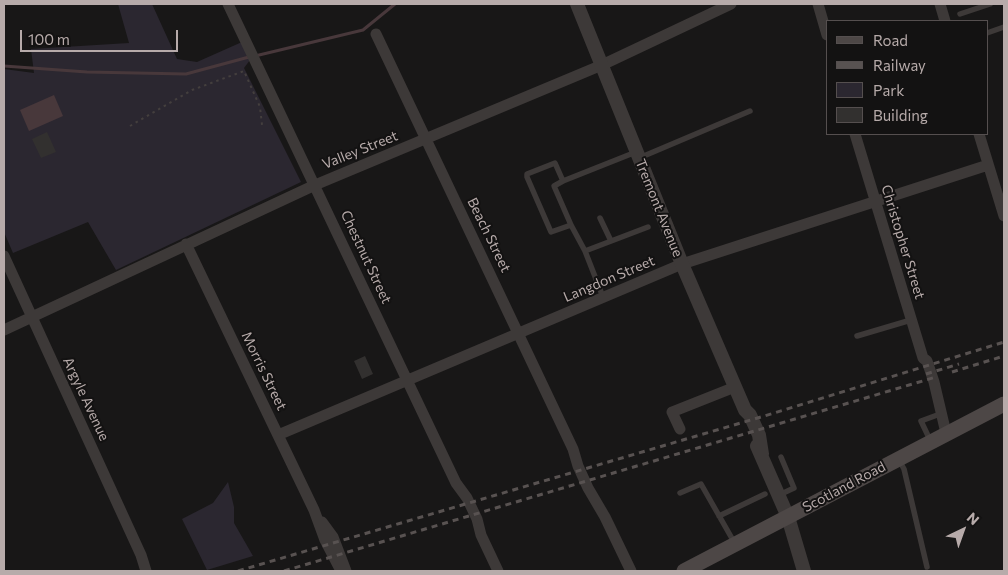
<!DOCTYPE html>
<html>
<head>
<meta charset="utf-8">
<style>
  body { margin:0 }
  #map { position:relative; width:1008px; height:575px; overflow:hidden; background:#181717; font-family:Commissioner,sans-serif }
  canvas { display:block }
  .frame { position:absolute; inset:0; border:5px solid #b7abaa; pointer-events:none }
  .legend { position:absolute; left:826px; top:20px; width:162px; height:115px; box-sizing:border-box; background:#131212; border:1px solid #554f4f; margin:0; padding:6px 9px; list-style:none; font-size:15px; color:#b7abaa }
  .legend li { display:flex; align-items:center; gap:10px; height:25px }
  .legend b { width:25px; border:1px solid #554f4f }
  .north { position:absolute; left:938px; top:505px; width:50px; height:50px; -webkit-text-stroke:4px #131212; paint-order:stroke; rotate:42deg; font-size:14px; font-weight:700; line-height:20px; text-align:center; color:#b7abaa }
  .north::after { content:''; display:block; margin:auto; width:18px; height:22px; background:#b7abaa; clip-path:polygon(50% 0,100% 100%,50% 72%,0 100%) }
  .scale { position:absolute; left:20px; top:30px; width:158px; height:22px; box-sizing:border-box; border:2px solid #b7abaa; border-top:0; padding-left:6px; font-size:15px; line-height:18px; white-space:nowrap; color:#b7abaa; -webkit-text-stroke:4px #131212; paint-order:stroke }
</style>
</head>
<body>
<div id="map">
<canvas width="1008" height="575"></canvas>
<div class="frame"></div>
<ul class="legend">
<li><b style="height:6px;background:#4d4746"></b>Road</li>
<li><b style="height:6px;background:#585251"></b>Railway</li>
<li><b style="height:14px;background:#2b2730"></b>Park</li>
<li><b style="height:14px;background:#32302f"></b>Building</li>
</ul>
<div class="north">N</div>
<div class="scale">100 m</div>
</div>
<script>
const ctx = document.querySelector('canvas').getContext('2d');
ctx.lineJoin = 'round';
function paint(path, color) { ctx.fillStyle = color; ctx.fill(path, 'evenodd'); }
const toPath = rows => new Path2D(rows.map(r => 'M' + r).join(''));
function trace(path, color, width, dash) { ctx.strokeStyle = color; ctx.lineWidth = width; ctx.lineCap = dash ? 'butt' : 'round'; ctx.setLineDash(dash || []); ctx.stroke(path); }
function write(font, color, halo, rows, align = 'center') {
  ctx.font = font + ' Commissioner,sans-serif'; ctx.lineWidth = 4; ctx.setLineDash([]); ctx.textBaseline = 'middle'; ctx.strokeStyle = halo; ctx.fillStyle = color; for (const [text, x, y, turn = 0] of rows) {
    ctx.save(); ctx.translate(x, y); ctx.rotate((+turn || 0) * Math.PI / 180); ctx.textAlign = isNaN(turn) ? turn : align; if (halo) ctx.strokeText(text, 0, 0); ctx.fillText(text, 0, 0); ctx.restore();
  }
}
paint(toPath([
  [118,4,152,4,177,59,197,62,242,42,250,60,244,68,301,182,116,270,88,222,13,253,4,232,4,69,34,73,31,49,129,43],
  [228,482,234,507,234,523,253,556,207,570,182,519,213,503]
]), '#2b2730');
paint(toPath([
  [54,95,63,116,29,131,20,110]
]), '#48383b');
trace(toPath([
  [255,56,363,30,395,4],
  [4,66,87,72,186,74,249,57]
]), '#48383b', 3);
paint(toPath([
  [47,132,56,152,41,158,32,139],
  [365,356,373,374,362,379,354,361]
]), '#32302f');
trace(toPath([
  [130,126,192,90,244,71,260,107,262,125]
]), '#443f3e', 2, [2.5, 4]);
trace(toPath([
  [960,14,990,4],
  [987,33,1004,27],
  [636,152,563,181,555,163,527,174,527,177,551,232,571,225,585,251,648,227],
  [639,158,750,111],
  [563,181,554,186,571,225],
  [600,218,611,241],
  [585,251,603,297],
  [857,336,911,320],
  [931,442,921,421,940,414],
  [899,460,904,469,927,567],
  [680,493,701,484,734,542],
  [779,495,794,488,781,457],
  [719,516,765,494]
]), '#3d3938', 5.5);
trace(toPath([
  [228,4,456,483,467,498,477,519,481,535,498,571],
  [818,4,827,35],
  [940,4,945,21],
  [376,34,573,449,578,466,588,488,605,517,631,571],
  [855,134,923,358,927,361,934,382,946,433],
  [979,134,1004,216],
  [186,244,314,510,325,540,341,571],
  [4,256,141,555,146,571],
  [4,330,315,185,602,65,731,4],
  [680,429,672,412,735,387],
  [278,435,682,264,988,165],
  [322,522,333,537,346,571]
]), '#3d3938', 11);
trace(toPath([
  [577,4,682,264,745,410,750,415,759,435,762,454],
  [757,446,788,517,804,571]
]), '#3d3938', 14);
trace(toPath([
  [684,571,1004,404]
]), '#4d4746', 15);
trace(toPath([
  [952,372,1004,356],
  [926,374,959,364],
  [238,571,761,417,1004,342],
  [284,571,936,377]
]), '#585251', 3, [6, 5]);
write('14px', '#b7abaa', '#131212', [
  ["Valley Street",360,150,-22],
  ["Tremont Avenue",659,208,68],
  ["Beach Street",489,235,64],
  ["Christopher Street",903,242,73],
  ["Chestnut Street",366,257,65],
  ["Langdon Street",609,279,-23],
  ["Morris Street",264,371,64],
  ["Argyle Avenue",86,399,65],
  ["Scotland Road",844,487,-28]
]);
</script>
</body>
</html>
